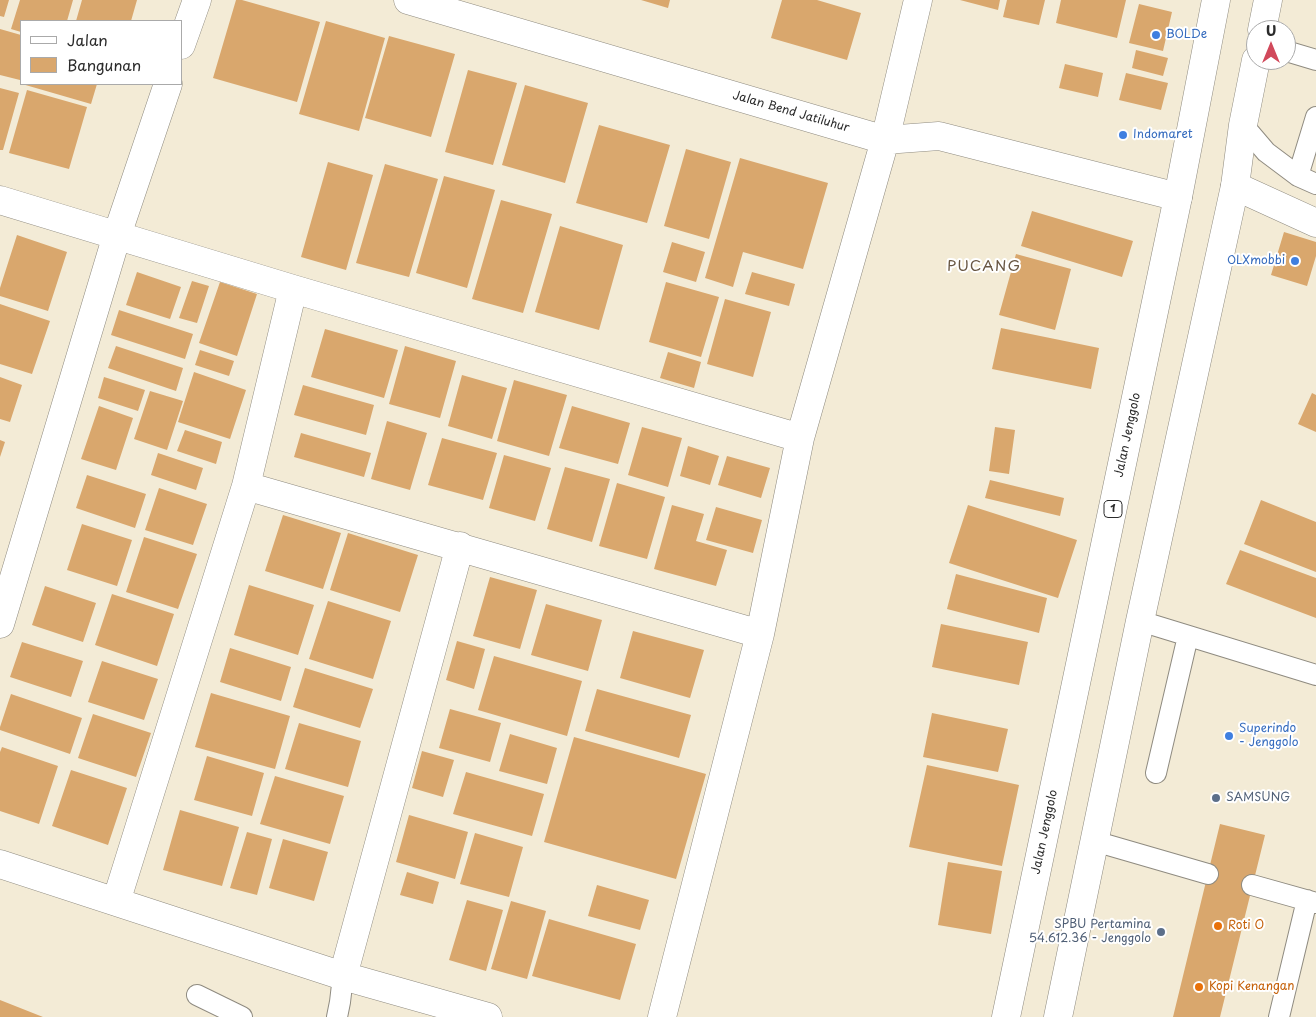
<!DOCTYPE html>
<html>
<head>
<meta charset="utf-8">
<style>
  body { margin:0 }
  #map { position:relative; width:1316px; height:1017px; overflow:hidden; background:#f3ebd6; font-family:"Playpen Sans",sans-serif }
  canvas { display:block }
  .legend { position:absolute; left:20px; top:20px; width:162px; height:65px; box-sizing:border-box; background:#fff; border:1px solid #aaa; margin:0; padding:6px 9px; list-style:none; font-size:15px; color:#2b2b2b }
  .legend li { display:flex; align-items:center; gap:10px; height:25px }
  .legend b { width:25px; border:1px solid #aaa }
  .north { position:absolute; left:1246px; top:20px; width:50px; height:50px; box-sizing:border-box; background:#fff; border:1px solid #aaa; border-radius:50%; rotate:0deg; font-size:14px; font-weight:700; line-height:20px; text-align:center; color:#2b2b2b }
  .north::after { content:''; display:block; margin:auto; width:18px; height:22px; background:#d1495b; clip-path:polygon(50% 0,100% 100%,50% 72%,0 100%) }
</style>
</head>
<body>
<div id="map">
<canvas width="1316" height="1017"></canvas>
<ul class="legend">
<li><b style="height:6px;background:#fff"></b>Jalan</li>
<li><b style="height:14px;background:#d9a76d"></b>Bangunan</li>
</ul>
<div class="north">U</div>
</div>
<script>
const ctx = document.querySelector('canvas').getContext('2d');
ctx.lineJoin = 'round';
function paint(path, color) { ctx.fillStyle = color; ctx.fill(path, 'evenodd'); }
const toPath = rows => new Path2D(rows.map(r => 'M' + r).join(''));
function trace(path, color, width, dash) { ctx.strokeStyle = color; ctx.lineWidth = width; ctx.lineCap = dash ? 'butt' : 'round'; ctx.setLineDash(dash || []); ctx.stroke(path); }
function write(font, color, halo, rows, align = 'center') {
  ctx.font = font + ' "Playpen Sans",sans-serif'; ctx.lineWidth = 4; ctx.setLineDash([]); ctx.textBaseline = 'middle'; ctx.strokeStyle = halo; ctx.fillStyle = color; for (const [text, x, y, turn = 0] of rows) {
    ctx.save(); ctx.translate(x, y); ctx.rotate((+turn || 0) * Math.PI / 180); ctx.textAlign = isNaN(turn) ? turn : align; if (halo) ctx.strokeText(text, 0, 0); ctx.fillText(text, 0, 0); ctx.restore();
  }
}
paint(toPath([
  [0,0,9,0,4,17,0,16],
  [20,0,73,0,67,21,21,21,21,32,11,29],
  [82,0,137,0,131,21,76,21],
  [236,0,242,0,320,22,297,102,213,78],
  [641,0,670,0,668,8],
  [782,0,817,0,861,13,847,60,771,38],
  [960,0,1000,0,998,10],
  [1007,0,1045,0,1039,25,1003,17],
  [1061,0,1126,0,1117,38,1056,23],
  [1139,4,1172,12,1163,51,1129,43],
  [326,21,385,38,359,131,299,114],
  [0,29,21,35,21,75,20,80,0,75],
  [389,36,455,54,431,137,365,118],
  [1136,50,1168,58,1163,76,1132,68],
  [1065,64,1103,73,1098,97,1059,88],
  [468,70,517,83,493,165,445,152],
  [1126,73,1168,83,1161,110,1119,100],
  [22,84,97,84,91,104],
  [525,85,588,103,565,183,502,165],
  [0,88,19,93,3,150,0,150],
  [27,90,87,107,69,169,9,153],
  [599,125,670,145,647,223,576,203],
  [686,149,731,162,709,239,664,226],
  [740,158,828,183,803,269,743,252,733,287,705,278],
  [328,162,373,175,346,270,301,257],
  [385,164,438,179,409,277,356,263],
  [444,176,495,190,467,288,416,273],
  [501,200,552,214,523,313,472,299],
  [1032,211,1133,241,1122,277,1021,246],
  [560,226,623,245,599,330,535,312],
  [1284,232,1316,242,1316,256,1307,286,1271,275],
  [17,235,67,252,48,311,0,296,0,288],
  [672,242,705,252,696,282,663,272],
  [1016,254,1071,269,1055,330,999,315],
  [137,272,181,287,170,319,126,305],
  [752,272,795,284,789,306,745,294],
  [192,281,209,286,197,323,179,318],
  [220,282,257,294,237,356,199,343],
  [666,282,719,297,701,357,649,342],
  [725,299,771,312,753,377,707,364],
  [0,304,50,321,32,374,0,364],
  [119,310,193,334,185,359,111,335],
  [1001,328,1099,348,1091,389,992,369],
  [325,329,398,350,384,398,311,377],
  [116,346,183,368,176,391,108,368],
  [405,346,456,361,440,418,389,404],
  [200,350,234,361,229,376,195,365],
  [668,352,701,362,694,388,660,378],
  [194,372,246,390,230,439,178,422],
  [462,375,507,388,492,439,448,426],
  [0,377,22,385,10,422,0,419],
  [104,377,145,390,138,411,98,398],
  [514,380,567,395,549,456,497,441],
  [303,385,374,405,366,435,294,415],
  [150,391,183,401,167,450,134,439],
  [1312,393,1316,395,1316,432,1298,424],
  [99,406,133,418,116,470,81,459],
  [572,406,630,423,618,464,559,448],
  [387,421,427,433,410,490,371,479],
  [642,427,682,438,668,487,628,475],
  [995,427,1015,430,1009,474,989,471],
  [185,430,222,442,216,464,177,451],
  [301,433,371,453,364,477,294,457],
  [442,438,497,453,483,500,428,485],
  [0,440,5,442,0,457],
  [688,446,719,456,710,485,680,476],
  [158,453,203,468,196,490,151,475],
  [504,455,551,468,535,521,489,508],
  [727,456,770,468,761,498,718,485],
  [565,467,610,479,592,542,547,529],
  [87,475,146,494,135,528,76,508],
  [990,480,1064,498,1060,516,985,498],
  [617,483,665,497,647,559,599,546],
  [159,488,207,504,193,545,145,530],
  [1261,500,1316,522,1316,572,1244,544],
  [672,505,704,514,696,541,727,550,716,586,654,569],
  [968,505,1077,540,1058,598,949,563],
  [716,507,762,520,753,553,706,540],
  [283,515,341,533,323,589,265,571],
  [82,524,132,540,117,586,67,570],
  [348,533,418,555,400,612,330,590],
  [144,537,197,554,178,609,126,592],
  [1240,550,1316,578,1316,618,1226,584],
  [956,574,1047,598,1039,633,947,609],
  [490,577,537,590,520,649,473,636],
  [249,585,314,605,298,655,234,635],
  [45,586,96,603,83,642,32,625],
  [112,594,174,614,157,666,95,645],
  [328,601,391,621,373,679,309,659],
  [546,604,602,620,588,671,531,655],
  [941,624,1028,642,1019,685,932,667],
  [633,631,704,650,690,698,620,678],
  [457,641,485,649,474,689,446,680],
  [22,642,83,661,71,697,10,677],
  [230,648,291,667,281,701,220,682],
  [494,656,582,681,567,736,478,710],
  [102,661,158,679,144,720,88,702],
  [305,668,373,689,360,728,293,707],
  [597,689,691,715,679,758,585,731],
  [211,693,290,716,275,769,195,747],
  [11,694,82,718,70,754,0,730,0,727],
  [450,709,501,723,490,762,439,748],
  [932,713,1008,729,998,772,923,757],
  [93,714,151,733,136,777,78,758],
  [299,723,361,741,348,787,285,769],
  [510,734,557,748,547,784,499,771],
  [574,737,706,774,676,879,544,842],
  [2,747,58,766,39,824,0,811,0,752],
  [422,751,454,760,443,797,412,788],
  [207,756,264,773,252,816,194,800],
  [927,765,1019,785,1002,866,909,847],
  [71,770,127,788,108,845,52,826],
  [466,772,544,794,532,836,453,814],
  [275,776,344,796,330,844,260,824],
  [180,810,239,827,222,886,163,870],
  [409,815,468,832,455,879,396,862],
  [1220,824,1265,835,1220,1017,1173,1017],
  [247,832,272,839,257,895,230,888],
  [475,833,523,847,509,897,460,884],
  [283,839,328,852,314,901,269,888],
  [948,862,1002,871,991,934,938,925],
  [407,872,439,882,433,904,400,895],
  [597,885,649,900,640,930,588,916],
  [467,900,503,910,486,971,449,960],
  [511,901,546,911,527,979,491,969],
  [549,919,636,944,620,1000,532,976],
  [0,1000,43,1017,0,1017]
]), '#d9a76d');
const service = toPath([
  [1286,51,1316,60],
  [1243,125,1266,152,1298,176,1316,184],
  [1298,176,1316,117],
  [1140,621,1316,675],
  [1156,773,1188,636],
  [1094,841,1208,874],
  [1252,885,1316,903],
  [197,995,242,1017],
  [337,1017,340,1002,343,976],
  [1279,1017,1307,900]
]);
const minor = toPath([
  [408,0,885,140,939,136,1178,197],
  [181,45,197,0],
  [1235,186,1316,223],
  [0,200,293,289,800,438],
  [246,486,760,634],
  [0,624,117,235,168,84],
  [0,864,343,976,488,1017],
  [116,902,246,486,293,289],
  [343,976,460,546],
  [662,1017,760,634,800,438,885,140,918,0]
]);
const trunk = toPath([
  [1262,30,1268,0],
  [1006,1017,1178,197,1216,0],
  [1058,1017,1140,621,1235,186,1243,125,1256,60]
]);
trace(service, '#8f8b80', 22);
trace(minor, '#8f8b80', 29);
trace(trunk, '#8f8b80', 29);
trace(service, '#fff', 20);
trace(minor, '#fff', 28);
trace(trunk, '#fff', 28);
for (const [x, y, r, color] of [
  [1156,35,5,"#3f7fe0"],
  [1123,135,5,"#3f7fe0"],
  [1295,261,5,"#3f7fe0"],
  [1229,736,5,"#3f7fe0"],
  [1216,798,5,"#5c6f8a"],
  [1218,926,5,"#e8710a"],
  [1161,932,5,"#5c6f8a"],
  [1199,987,5,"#e8710a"]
]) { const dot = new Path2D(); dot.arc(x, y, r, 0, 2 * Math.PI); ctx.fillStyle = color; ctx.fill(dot); trace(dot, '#fff', 2); }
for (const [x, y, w] of [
  [1113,509,18]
]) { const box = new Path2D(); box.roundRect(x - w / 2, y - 8.5, w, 17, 4); ctx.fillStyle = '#fff'; ctx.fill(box); trace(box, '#2b2b2b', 1); }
write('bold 11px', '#2b2b2b', null, [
  ["1",1113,509]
]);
write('12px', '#366cbe', '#fff', [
  ["BOLDe",1166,35],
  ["Indomaret",1133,135],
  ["OLXmobbi",1285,261,"right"],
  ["Superindo",1239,729],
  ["- Jenggolo",1239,743]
], 'left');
write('12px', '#2b2b2b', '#fff', [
  ["Jalan Bend Jatiluhur",791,112,16],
  ["Jalan Jenggolo",1128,435,-78],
  ["Jalan Jenggolo",1045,832,-78]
]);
write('12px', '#4e5e75', '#fff', [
  ["SAMSUNG",1226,798],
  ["SPBU Pertamina",1151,925,"right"],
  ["54.612.36 - Jenggolo",1151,939,"right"]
], 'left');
write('12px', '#c56008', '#fff', [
  ["Roti O",1228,926],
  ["Kopi Kenangan",1209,987]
], 'left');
ctx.letterSpacing = '1px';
write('15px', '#685642', '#fff', [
  ["PUCANG",984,267]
]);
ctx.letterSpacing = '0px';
</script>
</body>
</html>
